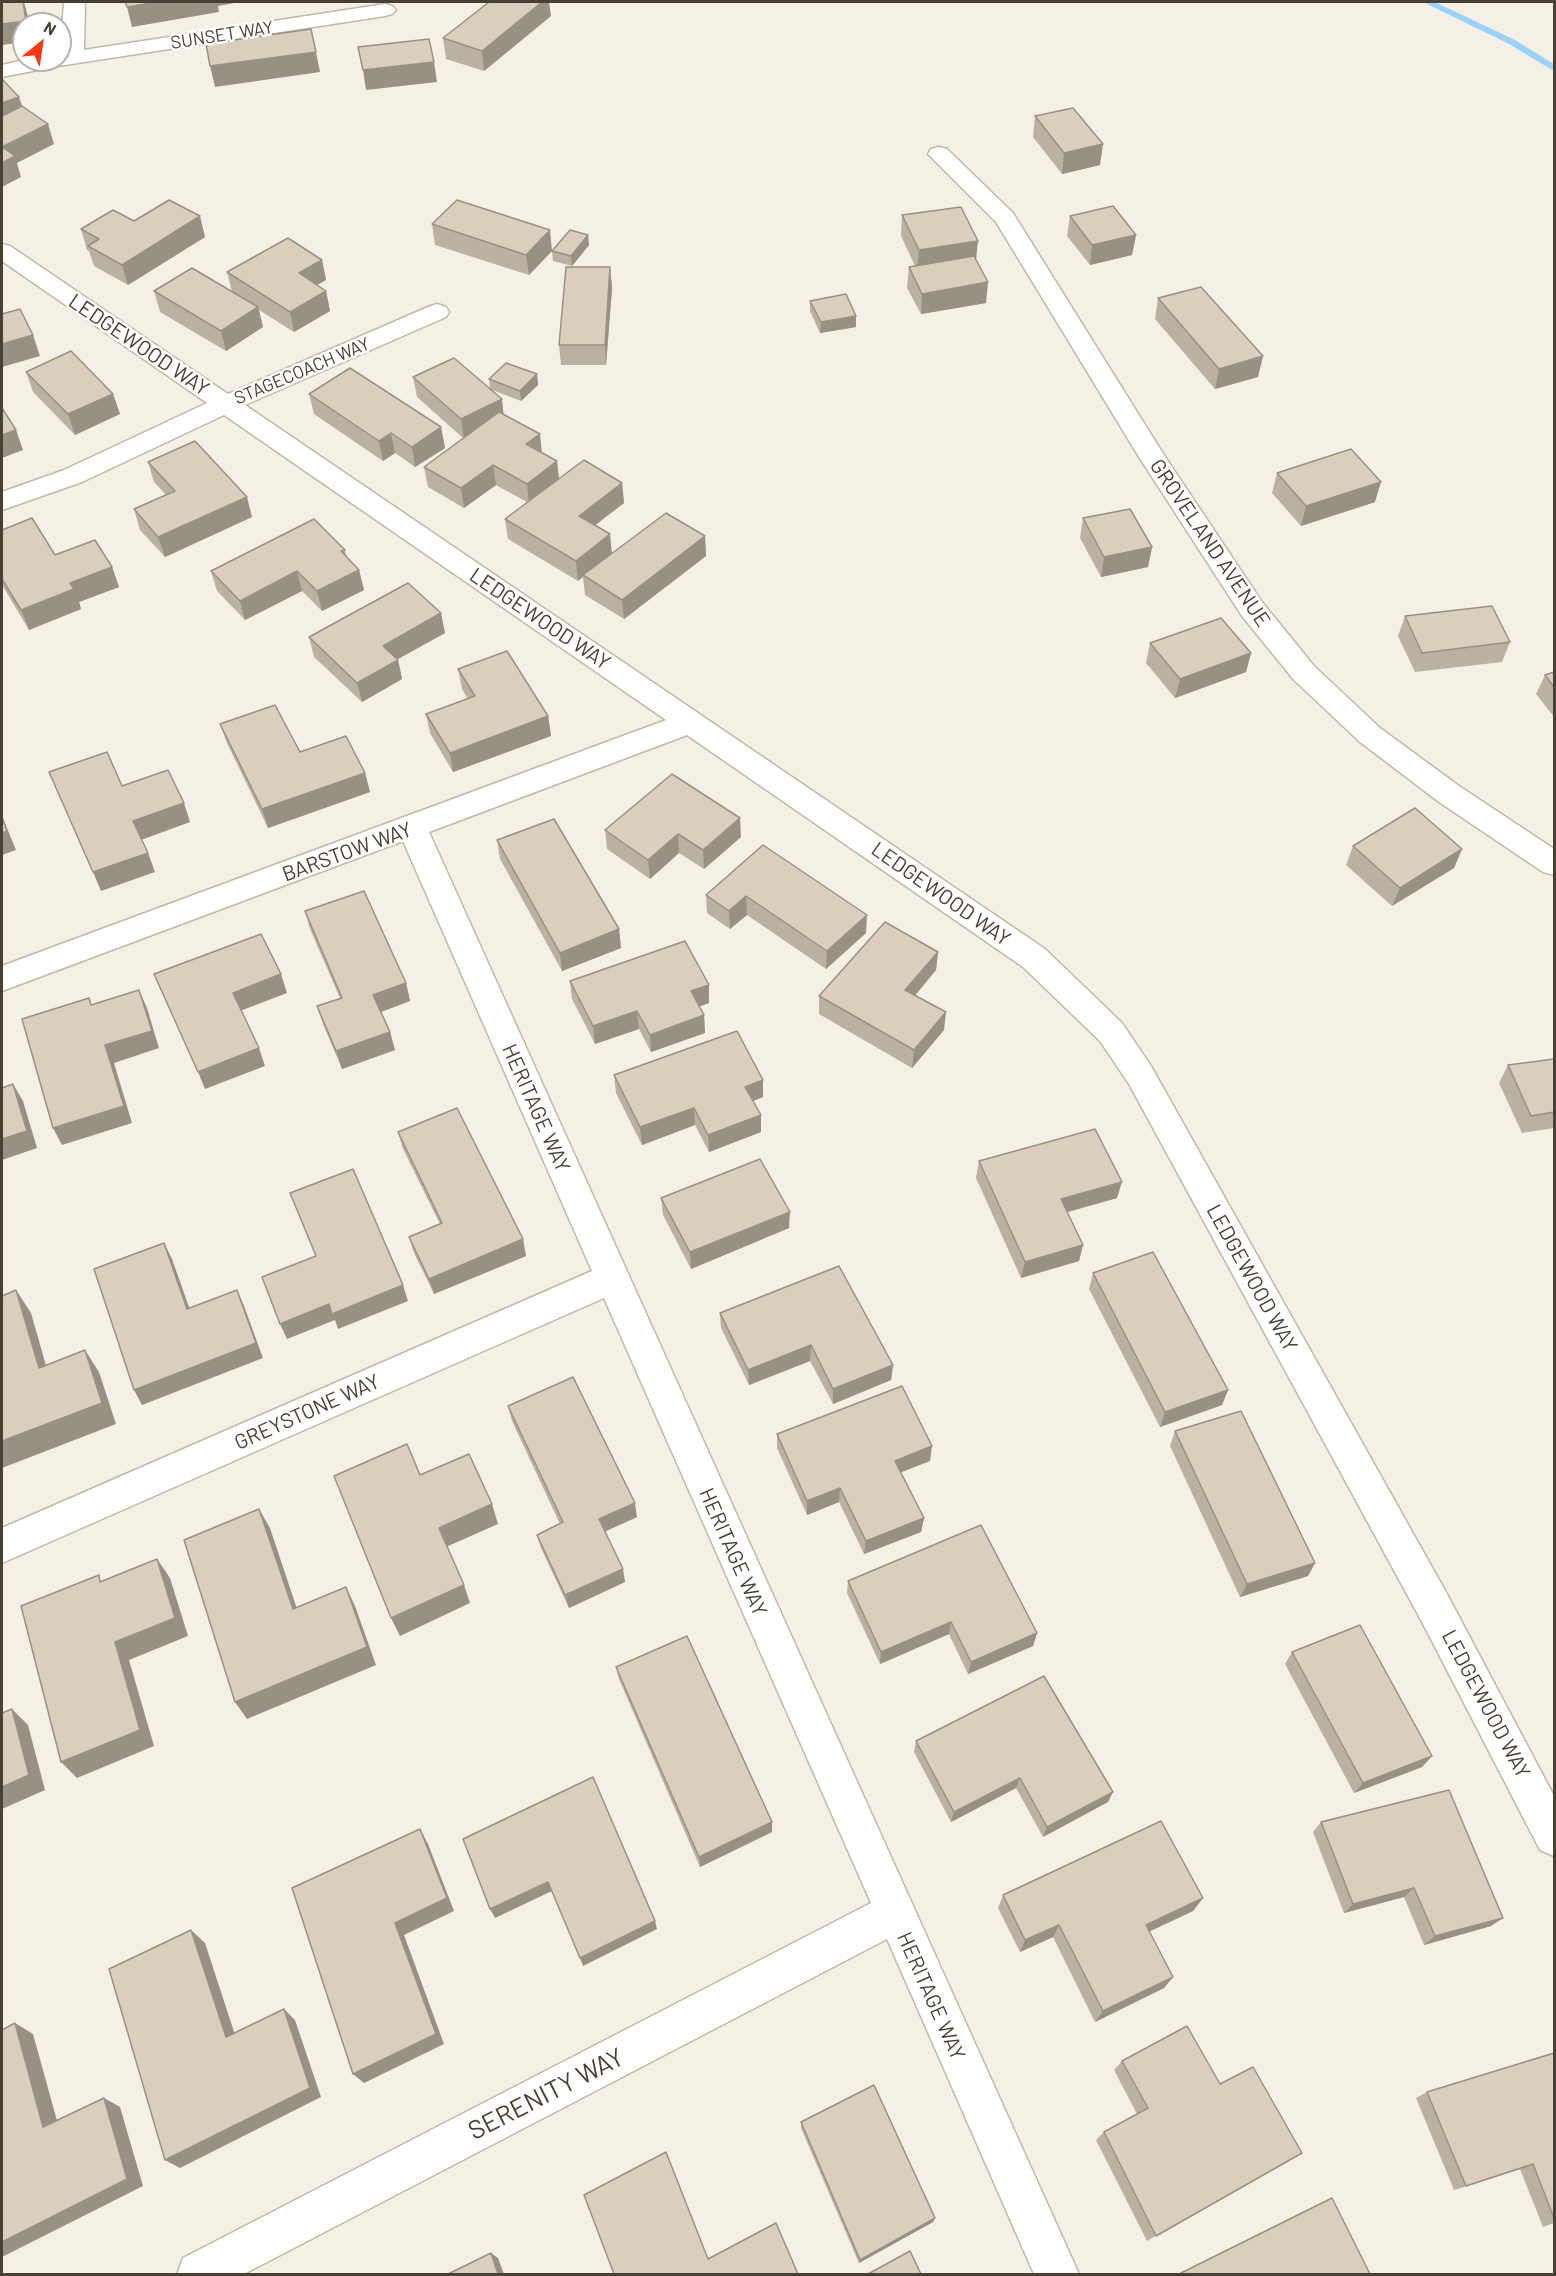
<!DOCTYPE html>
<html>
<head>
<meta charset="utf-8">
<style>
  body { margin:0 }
  #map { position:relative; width:1556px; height:2276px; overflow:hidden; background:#f4f0e5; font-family:Barlow,sans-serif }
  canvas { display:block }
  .frame { position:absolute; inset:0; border:3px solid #484034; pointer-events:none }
  .north { position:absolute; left:12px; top:12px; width:60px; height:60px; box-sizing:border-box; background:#fff; border:2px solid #b6b3ae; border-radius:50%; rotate:30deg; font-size:16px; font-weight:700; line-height:24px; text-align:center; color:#484034 }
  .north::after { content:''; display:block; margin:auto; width:21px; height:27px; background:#ff3411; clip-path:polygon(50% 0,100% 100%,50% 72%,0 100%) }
</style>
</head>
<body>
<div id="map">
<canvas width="1556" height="2276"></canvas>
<div class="frame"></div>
<div class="north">N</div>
</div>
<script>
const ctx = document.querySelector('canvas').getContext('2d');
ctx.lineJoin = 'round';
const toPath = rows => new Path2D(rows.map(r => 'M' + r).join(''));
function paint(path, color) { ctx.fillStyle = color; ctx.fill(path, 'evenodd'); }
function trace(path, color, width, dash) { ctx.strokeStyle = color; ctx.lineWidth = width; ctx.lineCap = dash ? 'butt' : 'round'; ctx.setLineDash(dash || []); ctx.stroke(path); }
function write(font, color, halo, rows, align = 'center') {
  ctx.font = font + ' Barlow,sans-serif'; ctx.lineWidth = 5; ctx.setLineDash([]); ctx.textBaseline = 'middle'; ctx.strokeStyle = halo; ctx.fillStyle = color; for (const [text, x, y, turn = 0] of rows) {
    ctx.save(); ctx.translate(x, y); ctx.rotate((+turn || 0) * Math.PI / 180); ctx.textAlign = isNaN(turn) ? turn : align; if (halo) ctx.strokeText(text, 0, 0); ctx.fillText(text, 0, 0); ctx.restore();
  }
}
paint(toPath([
  [1423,2,1435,2,1515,40,1554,64,1554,71,1509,44,1423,2]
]), '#9bd2f8');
const street = toPath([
  [64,2,85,2,84,50,385,4,392,6,396,10,392,14,385,16,58,66,2,77,2,65,24,60,60,60,64,2],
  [939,147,947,149,1013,213,1162,452,1262,602,1314,666,1380,728,1459,786,1554,849,1554,875,1543,872,1439,802,1360,742,1294,680,1242,616,1139,457,996,222,928,154,931,149,939,147],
  [2,244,10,246,228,394,428,307,437,304,446,307,449,312,446,317,245,405,1045,949,1122,1023,1151,1066,1447,1594,1554,1796,1554,1856,1540,1850,1421,1620,1129,1084,1100,1041,1023,967,687,735,429,832,1079,2274,1034,2274,887,1939,244,2274,177,2274,183,2258,871,1903,604,1298,2,1563,2,1528,592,1271,403,841,2,991,2,966,666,720,224,415,82,482,2,510,2,492,64,470,207,403,2,261,2,244]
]);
trace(street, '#c1b8a7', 3);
paint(street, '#fff');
paint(toPath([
  [551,16,484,71,446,59,443,38],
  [1035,116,1100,165,1062,174,1033,137],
  [902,215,976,261,986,303,921,314,907,288,909,267,915,266,901,236],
  [1070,216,1136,235,1132,255,1090,265,1067,236],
  [134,221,205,237,128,285,94,266,89,251,87,250,81,229],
  [432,224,552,250,588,235,589,245,572,266,553,261,552,251,529,275,435,245],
  [322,260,326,280,317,285,326,291,330,311,294,332,259,310,263,327,226,351,160,312,154,291,232,292,227,272],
  [610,267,612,288,606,365,561,365,559,345],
  [1158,298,1258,377,1215,389,1155,319],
  [810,301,856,316,856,327,820,333,810,311],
  [26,372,113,394,120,414,75,435,33,392],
  [537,374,538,385,521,401,492,390,504,415,542,453,557,461,559,479,622,483,624,503,595,525,612,553,705,536,706,556,624,619,585,595,583,577,578,581,508,539,505,519,527,502,496,485,464,508,428,487,424,467,463,438,417,397,413,377,490,389,489,379],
  [309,394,441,427,445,448,415,467,395,453,383,461,314,414],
  [148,462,252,517,165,557,140,530,134,509,166,495,154,482],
  [1277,473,1375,502,1301,526,1272,493],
  [1083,518,1152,547,1148,567,1101,577,1080,538],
  [2,530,55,555,112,567,119,587,79,602,81,609,29,630,2,585],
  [345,550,347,557,359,570,364,590,322,611,302,591,245,620,217,591,211,571],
  [1405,616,1510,642,1502,662,1415,672,1398,636],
  [445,633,398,659,402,679,362,702,314,657,309,637],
  [1150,643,1251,653,1246,672,1175,698,1146,663],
  [458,669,548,716,551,736,453,772,430,733,426,714,468,699,462,689],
  [1554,672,1554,717,1536,694,1545,675],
  [220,724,300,752,365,773,370,792,268,828,227,743],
  [605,830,741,837,704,869,679,853,650,879,607,849],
  [497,840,619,929,621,948,562,971,500,859],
  [763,845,866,933,826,969,747,915,730,929,707,913,706,895],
  [1353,846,1462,849,1454,868,1392,906,1346,865],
  [305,911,406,983,410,1001,381,1012,390,1032,395,1050,342,1069,323,1024,317,1006,340,998,310,929],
  [938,952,936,970,915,996,944,1030,912,1068,819,1014,819,996],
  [570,981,709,1003,699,1007,704,1015,705,1033,651,1052,639,1029,595,1044,572,999],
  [1554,1059,1554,1128,1522,1133,1499,1083,1508,1065],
  [614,1075,763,1097,753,1101,761,1132,709,1152,695,1125,642,1145,616,1093],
  [398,1132,526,1256,434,1294,414,1253,409,1237,440,1224,403,1149],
  [979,1161,1117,1198,1067,1212,1083,1245,1079,1261,1021,1278,976,1178],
  [661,1198,789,1228,691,1269,663,1215],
  [1093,1273,1228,1390,1222,1405,1160,1427,1089,1289],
  [720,1313,893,1365,891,1380,833,1404,810,1361,749,1385,721,1328],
  [508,1406,637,1517,605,1531,625,1582,569,1608,541,1548,537,1535,560,1524,512,1421],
  [1175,1431,1315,1563,1308,1576,1240,1597,1170,1446],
  [777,1434,930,1461,901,1472,924,1518,921,1532,864,1554,839,1502,807,1515,777,1448],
  [848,1581,1037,1633,1033,1646,968,1674,949,1634,880,1664,847,1593],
  [1292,1652,1432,1756,1422,1767,1354,1793,1285,1664],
  [616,1667,772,1822,772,1832,700,1867,619,1679],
  [916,1741,1108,1802,1043,1837,1016,1788,951,1822,914,1752],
  [1321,1822,1503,1918,1491,1926,1424,1945,1404,1897,1344,1913,1313,1832],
  [1003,1895,1203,1898,1193,1911,1149,1932,1173,1977,1164,1988,1095,2022,1053,1937,1020,1952,998,1908],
  [1554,2053,1554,2223,1543,2227,1520,2169,1454,2190,1416,2098,1427,2092],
  [1122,2061,1220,2084,1302,2153,1147,2241,1096,2140,1104,2132,1137,2114,1114,2070],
  [801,2122,935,2218,933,2222,859,2263,801,2128]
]), '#bbb1a2');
paint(toPath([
  [24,2,30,24,24,24,24,42,2,45,2,24],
  [157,2,240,2,218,6,219,12,132,27,127,7],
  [542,2,549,2,551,16,484,71,482,51],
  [316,52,320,72,215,87,210,66],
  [434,62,437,82,366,90,363,70],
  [19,97,26,117,2,126,2,103],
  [48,124,54,144,17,163,21,177,2,187,2,147],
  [1103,144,1100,165,1062,174,1064,153],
  [200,216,205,237,128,285,122,265],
  [550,230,552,251,529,275,526,255],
  [588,235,589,245,572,266,571,256],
  [1136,235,1132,255,1090,265,1092,245],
  [978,241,976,261,917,270,919,250],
  [322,260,326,280,303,293,299,273],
  [610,267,612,288,606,365,605,345],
  [988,282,986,303,921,314,922,294],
  [326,291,330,311,294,332,290,312],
  [258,307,263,327,226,351,221,331],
  [856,316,856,327,820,333,821,322],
  [33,335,40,356,2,367,2,344],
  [1263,356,1258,377,1215,389,1219,369],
  [537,374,538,385,521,401,520,391],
  [113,394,120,414,75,435,68,414],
  [502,399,504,419,464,439,461,419],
  [441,427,445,448,415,467,412,447],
  [16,430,23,450,2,458,2,435],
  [391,433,395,453,383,461,379,441],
  [540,434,542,454,526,444],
  [557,461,559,481,529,504,527,484],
  [493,465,496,485,464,508,461,488],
  [1381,482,1375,502,1301,526,1306,506],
  [622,483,624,503,581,536,579,516],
  [247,497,252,517,165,557,158,537],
  [610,534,612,554,583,575,583,577,578,581,576,561],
  [705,536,706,556,624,619,622,600],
  [1152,547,1148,567,1101,577,1104,557],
  [112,567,119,587,79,602,81,609,29,630,21,610,70,583],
  [359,570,364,590,322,611,317,591],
  [297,571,302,591,245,620,240,601],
  [441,613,445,633,387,665,383,646],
  [1251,653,1246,672,1175,698,1180,679],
  [398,660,402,679,362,702,357,683],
  [548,716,551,736,453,772,450,753],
  [365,773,370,792,268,828,262,809],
  [184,803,190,822,141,840,133,821],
  [2,816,16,850,2,855],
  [740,818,741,837,704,869,703,850],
  [678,834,679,853,650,879,648,860],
  [1462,849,1454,868,1392,906,1400,888],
  [148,853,155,872,101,891,93,872],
  [746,896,747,915,730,929,729,911],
  [867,915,866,933,826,969,827,951],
  [619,929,621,948,562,971,560,953],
  [938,952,936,970,904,1008,905,990],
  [281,974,287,993,240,1011,233,993],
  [406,983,410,1001,378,1013,373,995],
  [709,985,709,1003,692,1009,691,991],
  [139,990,147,1008,159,1048,114,1063,132,1123,62,1145,53,1128],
  [637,1011,639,1029,595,1044,593,1026],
  [946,1012,944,1030,912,1068,914,1050],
  [704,1015,705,1033,651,1052,650,1035],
  [390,1032,395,1050,342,1069,336,1051],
  [259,1048,265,1066,205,1089,198,1072],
  [763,1080,763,1097,746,1104,745,1087],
  [13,1084,23,1101,37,1148,2,1160,2,1139],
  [694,1108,695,1125,642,1145,640,1127],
  [761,1115,761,1132,709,1152,708,1135],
  [1122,1182,1117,1198,1057,1215,1061,1199],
  [790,1212,789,1228,691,1269,690,1252],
  [523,1239,526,1256,434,1294,429,1279],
  [164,1243,172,1259,195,1324,187,1309],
  [1083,1245,1079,1261,1021,1278,1025,1262],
  [403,1285,408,1301,338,1329,335,1320,287,1339,280,1324,329,1304],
  [16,1290,31,1313,53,1390,39,1368],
  [237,1290,244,1306,263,1358,142,1405,134,1390],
  [811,1345,810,1361,749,1385,748,1370],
  [85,1350,99,1372,116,1424,2,1468,2,1441],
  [893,1365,891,1380,833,1404,833,1389],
  [1228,1390,1222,1405,1160,1427,1165,1412],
  [932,1446,930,1461,894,1475,895,1461],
  [840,1488,839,1502,807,1515,807,1501],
  [635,1503,637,1517,602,1533,599,1519],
  [492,1504,498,1524,446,1547,439,1528],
  [259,1509,270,1528,303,1627,293,1609],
  [924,1518,921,1532,864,1554,866,1541],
  [157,1559,170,1578,188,1636,129,1660,154,1746,77,1778,61,1762,115,1642],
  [1315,1563,1308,1576,1240,1597,1247,1584],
  [623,1569,625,1582,569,1608,565,1595],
  [464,1585,470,1603,400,1636,391,1618],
  [346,1587,355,1606,376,1665,247,1719,235,1702],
  [951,1622,949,1634,880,1664,881,1652],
  [1037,1633,1033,1646,968,1674,971,1662],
  [12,1709,28,1725,45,1790,2,1809,2,1787],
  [1432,1756,1422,1767,1354,1793,1363,1783],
  [1020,1778,1016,1788,951,1822,954,1812],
  [1113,1792,1108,1802,1043,1837,1047,1827],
  [772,1822,772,1832,700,1867,699,1857],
  [420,1829,428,1844,454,1911,404,1935,444,2044,364,2083,353,2074],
  [548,1882,552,1891,495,1918,490,1909],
  [1414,1888,1404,1897,1344,1913,1353,1904],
  [1203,1898,1193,1911,1137,1937,1146,1925],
  [1503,1918,1491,1926,1424,1945,1435,1936],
  [655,1921,657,1929,583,1966,580,1958],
  [1059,1925,1053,1937,1020,1952,1025,1940],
  [191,1930,205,1943,239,2047,226,2037],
  [1173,1977,1164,1988,1095,2022,1103,2011],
  [284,2009,295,2020,321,2097,180,2168,165,2160],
  [15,2023,33,2034,61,2135,43,2127],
  [104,2098,120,2107,143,2186,2,2257,2,2242],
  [1533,2164,1520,2169,1454,2190,1466,2186],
  [935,2218,933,2222,859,2263,860,2260],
  [491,2253,498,2258,504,2274,498,2274]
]), '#999084');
const building = toPath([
  [2,2,23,2,26,21,2,24,2,2],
  [125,2,157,2,127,7,125,2],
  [489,2,542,2,482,51,443,38,489,2],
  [311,29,316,52,210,66,206,44,311,29],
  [429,39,434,62,363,70,358,47,429,39],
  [2,79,19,97,2,103,2,79],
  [22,106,48,124,2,147,2,116,22,106],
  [1073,108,1103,144,1064,153,1035,116,1073,108],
  [2,147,15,156,2,163,2,147],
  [169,200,200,216,122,265,88,246,99,239,81,229,113,210,134,221,169,200],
  [457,200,550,230,526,255,432,224,457,200],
  [1113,206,1136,235,1092,245,1070,216,1113,206],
  [961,207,978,241,919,250,902,215,961,207],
  [570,230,588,235,571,256,552,251,570,230],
  [288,238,322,260,299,273,326,291,290,312,227,272,288,238],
  [974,256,988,282,922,294,909,267,974,256],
  [566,267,610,267,605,345,559,345,566,267],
  [192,268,258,307,221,331,154,291,192,268],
  [1201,287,1263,356,1219,369,1158,298,1201,287],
  [846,294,856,316,821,322,810,301,846,294],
  [20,309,33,335,2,344,2,314,20,309],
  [71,351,113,394,68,414,26,372,71,351],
  [454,358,502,399,461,419,413,377,454,358],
  [506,363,537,374,520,391,489,379,506,363],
  [350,368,441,427,412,447,391,433,379,441,309,394,350,368],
  [2,408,16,430,2,435,2,408],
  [499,412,540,434,526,444,557,461,527,484,493,465,461,488,424,467,499,412],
  [195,441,247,497,158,537,134,509,175,491,148,462,195,441],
  [1351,449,1381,482,1306,506,1277,473,1351,449],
  [584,460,622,483,579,516,610,534,576,561,505,519,584,460],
  [1130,509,1152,547,1104,557,1083,518,1130,509],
  [666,513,705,536,622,600,583,575,666,513],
  [32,518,55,555,95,540,112,567,70,583,74,589,21,610,2,579,2,530,32,518],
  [314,519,345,550,341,551,359,570,317,591,297,571,240,601,211,571,314,519],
  [408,583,441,613,383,646,398,660,357,683,309,637,408,583],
  [1492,606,1510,642,1422,653,1405,616,1492,606],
  [1221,618,1251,653,1180,679,1150,643,1221,618],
  [507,651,548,716,450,753,426,714,475,696,458,669,507,651],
  [1554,672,1554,687,1545,675,1554,672],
  [275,705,300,752,346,736,365,773,262,809,220,724,275,705],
  [107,752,122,786,168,770,184,803,133,821,148,853,93,872,49,772,107,752],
  [672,774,740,818,703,850,678,834,648,860,605,830,672,774],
  [1415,808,1462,849,1400,888,1353,846,1415,808],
  [2,817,7,831,2,833,2,817],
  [554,819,619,929,560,953,497,840,554,819],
  [763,845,867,915,827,951,746,896,729,911,706,895,763,845],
  [364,891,406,983,373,995,390,1032,336,1051,317,1006,342,998,305,911,364,891],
  [885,922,938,952,905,990,946,1012,914,1050,819,996,885,922],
  [261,934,281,974,233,993,259,1048,198,1072,154,974,261,934],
  [685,941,709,985,691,991,704,1015,650,1035,637,1011,593,1026,570,981,685,941],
  [139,990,152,1031,105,1045,124,1106,53,1128,22,1019,89,998,91,1005,139,990],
  [737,1031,763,1080,745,1087,761,1115,708,1135,694,1108,640,1127,614,1075,737,1031],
  [1554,1059,1554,1112,1531,1116,1508,1065,1554,1059],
  [13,1084,27,1131,2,1139,2,1088,13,1084],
  [457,1108,523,1239,429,1279,409,1237,442,1223,398,1132,457,1108],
  [1095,1129,1122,1182,1061,1199,1083,1245,1025,1262,979,1161,1095,1129],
  [760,1159,790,1212,690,1252,661,1198,760,1159],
  [353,1169,403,1285,332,1314,329,1304,280,1324,262,1277,316,1256,290,1193,353,1169],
  [164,1243,187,1309,237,1290,256,1343,134,1390,94,1269,164,1243],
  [1153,1252,1228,1390,1165,1412,1093,1273,1153,1252],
  [839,1266,893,1365,833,1389,811,1345,748,1370,720,1313,839,1266],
  [16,1290,39,1368,85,1350,102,1403,2,1441,2,1296,16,1290],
  [573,1377,635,1503,599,1519,623,1569,565,1595,537,1535,563,1522,508,1406,573,1377],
  [902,1386,932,1446,895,1461,924,1518,866,1541,840,1488,807,1501,777,1434,902,1386],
  [1241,1411,1315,1563,1247,1584,1175,1431,1241,1411],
  [407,1444,420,1475,469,1454,492,1504,439,1528,464,1585,391,1618,334,1476,407,1444],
  [259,1509,293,1609,346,1587,367,1647,235,1702,184,1540,259,1509],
  [981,1525,1037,1633,971,1662,951,1622,881,1652,848,1581,981,1525],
  [157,1559,175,1618,115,1642,140,1730,61,1762,21,1606,99,1575,100,1582,157,1559],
  [1360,1625,1432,1756,1363,1783,1292,1652,1360,1625],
  [687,1636,772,1822,699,1857,616,1667,687,1636],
  [1044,1676,1113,1792,1047,1827,1020,1778,954,1812,916,1741,1044,1676],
  [12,1709,29,1775,2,1787,2,1713,12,1709],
  [593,1777,655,1921,580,1958,548,1882,490,1909,463,1839,593,1777],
  [1449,1790,1503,1918,1435,1936,1414,1888,1353,1904,1321,1822,1449,1790],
  [1161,1821,1203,1898,1146,1925,1173,1977,1103,2011,1059,1925,1025,1940,1003,1895,1161,1821],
  [420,1829,447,1898,395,1923,436,2034,353,2074,292,1888,420,1829],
  [191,1930,226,2037,284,2009,310,2088,165,2160,109,1969,191,1930],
  [15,2023,43,2127,104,2098,127,2179,2,2242,2,2030,15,2023],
  [1187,2026,1220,2084,1253,2067,1302,2153,1156,2236,1104,2132,1148,2108,1122,2061,1187,2026],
  [1554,2053,1554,2218,1533,2164,1466,2186,1427,2092,1554,2053],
  [874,2085,935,2218,860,2260,801,2122,874,2085],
  [666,2152,708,2259,776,2223,798,2274,614,2274,584,2195,666,2152],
  [1332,2198,1370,2274,1182,2274,1181,2273,1332,2198],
  [910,2251,921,2274,868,2274,910,2251],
  [491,2253,498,2274,448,2274,491,2253]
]);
paint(building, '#dacebc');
trace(building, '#999084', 1.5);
write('18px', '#484034', '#fff', [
  ["SUNSET WAY",222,35,-9],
  ["STAGECOACH WAY",302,371,-23]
]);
write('21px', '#484034', '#fff', [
  ["LEDGEWOOD WAY",139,345,34],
  ["GROVELAND AVENUE",1210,543,56],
  ["LEDGEWOOD WAY",540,619,34],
  ["BARSTOW WAY",347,852,-20],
  ["LEDGEWOOD WAY",941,894,35],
  ["HERITAGE WAY",536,1108,66],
  ["LEDGEWOOD WAY",1252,1278,61],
  ["GREYSTONE WAY",307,1412,-24],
  ["HERITAGE WAY",733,1552,66],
  ["LEDGEWOOD WAY",1486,1704,62],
  ["HERITAGE WAY",931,1996,66]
]);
write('26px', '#484034', '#fff', [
  ["SERENITY WAY",546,2094,-27]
]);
</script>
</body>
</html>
